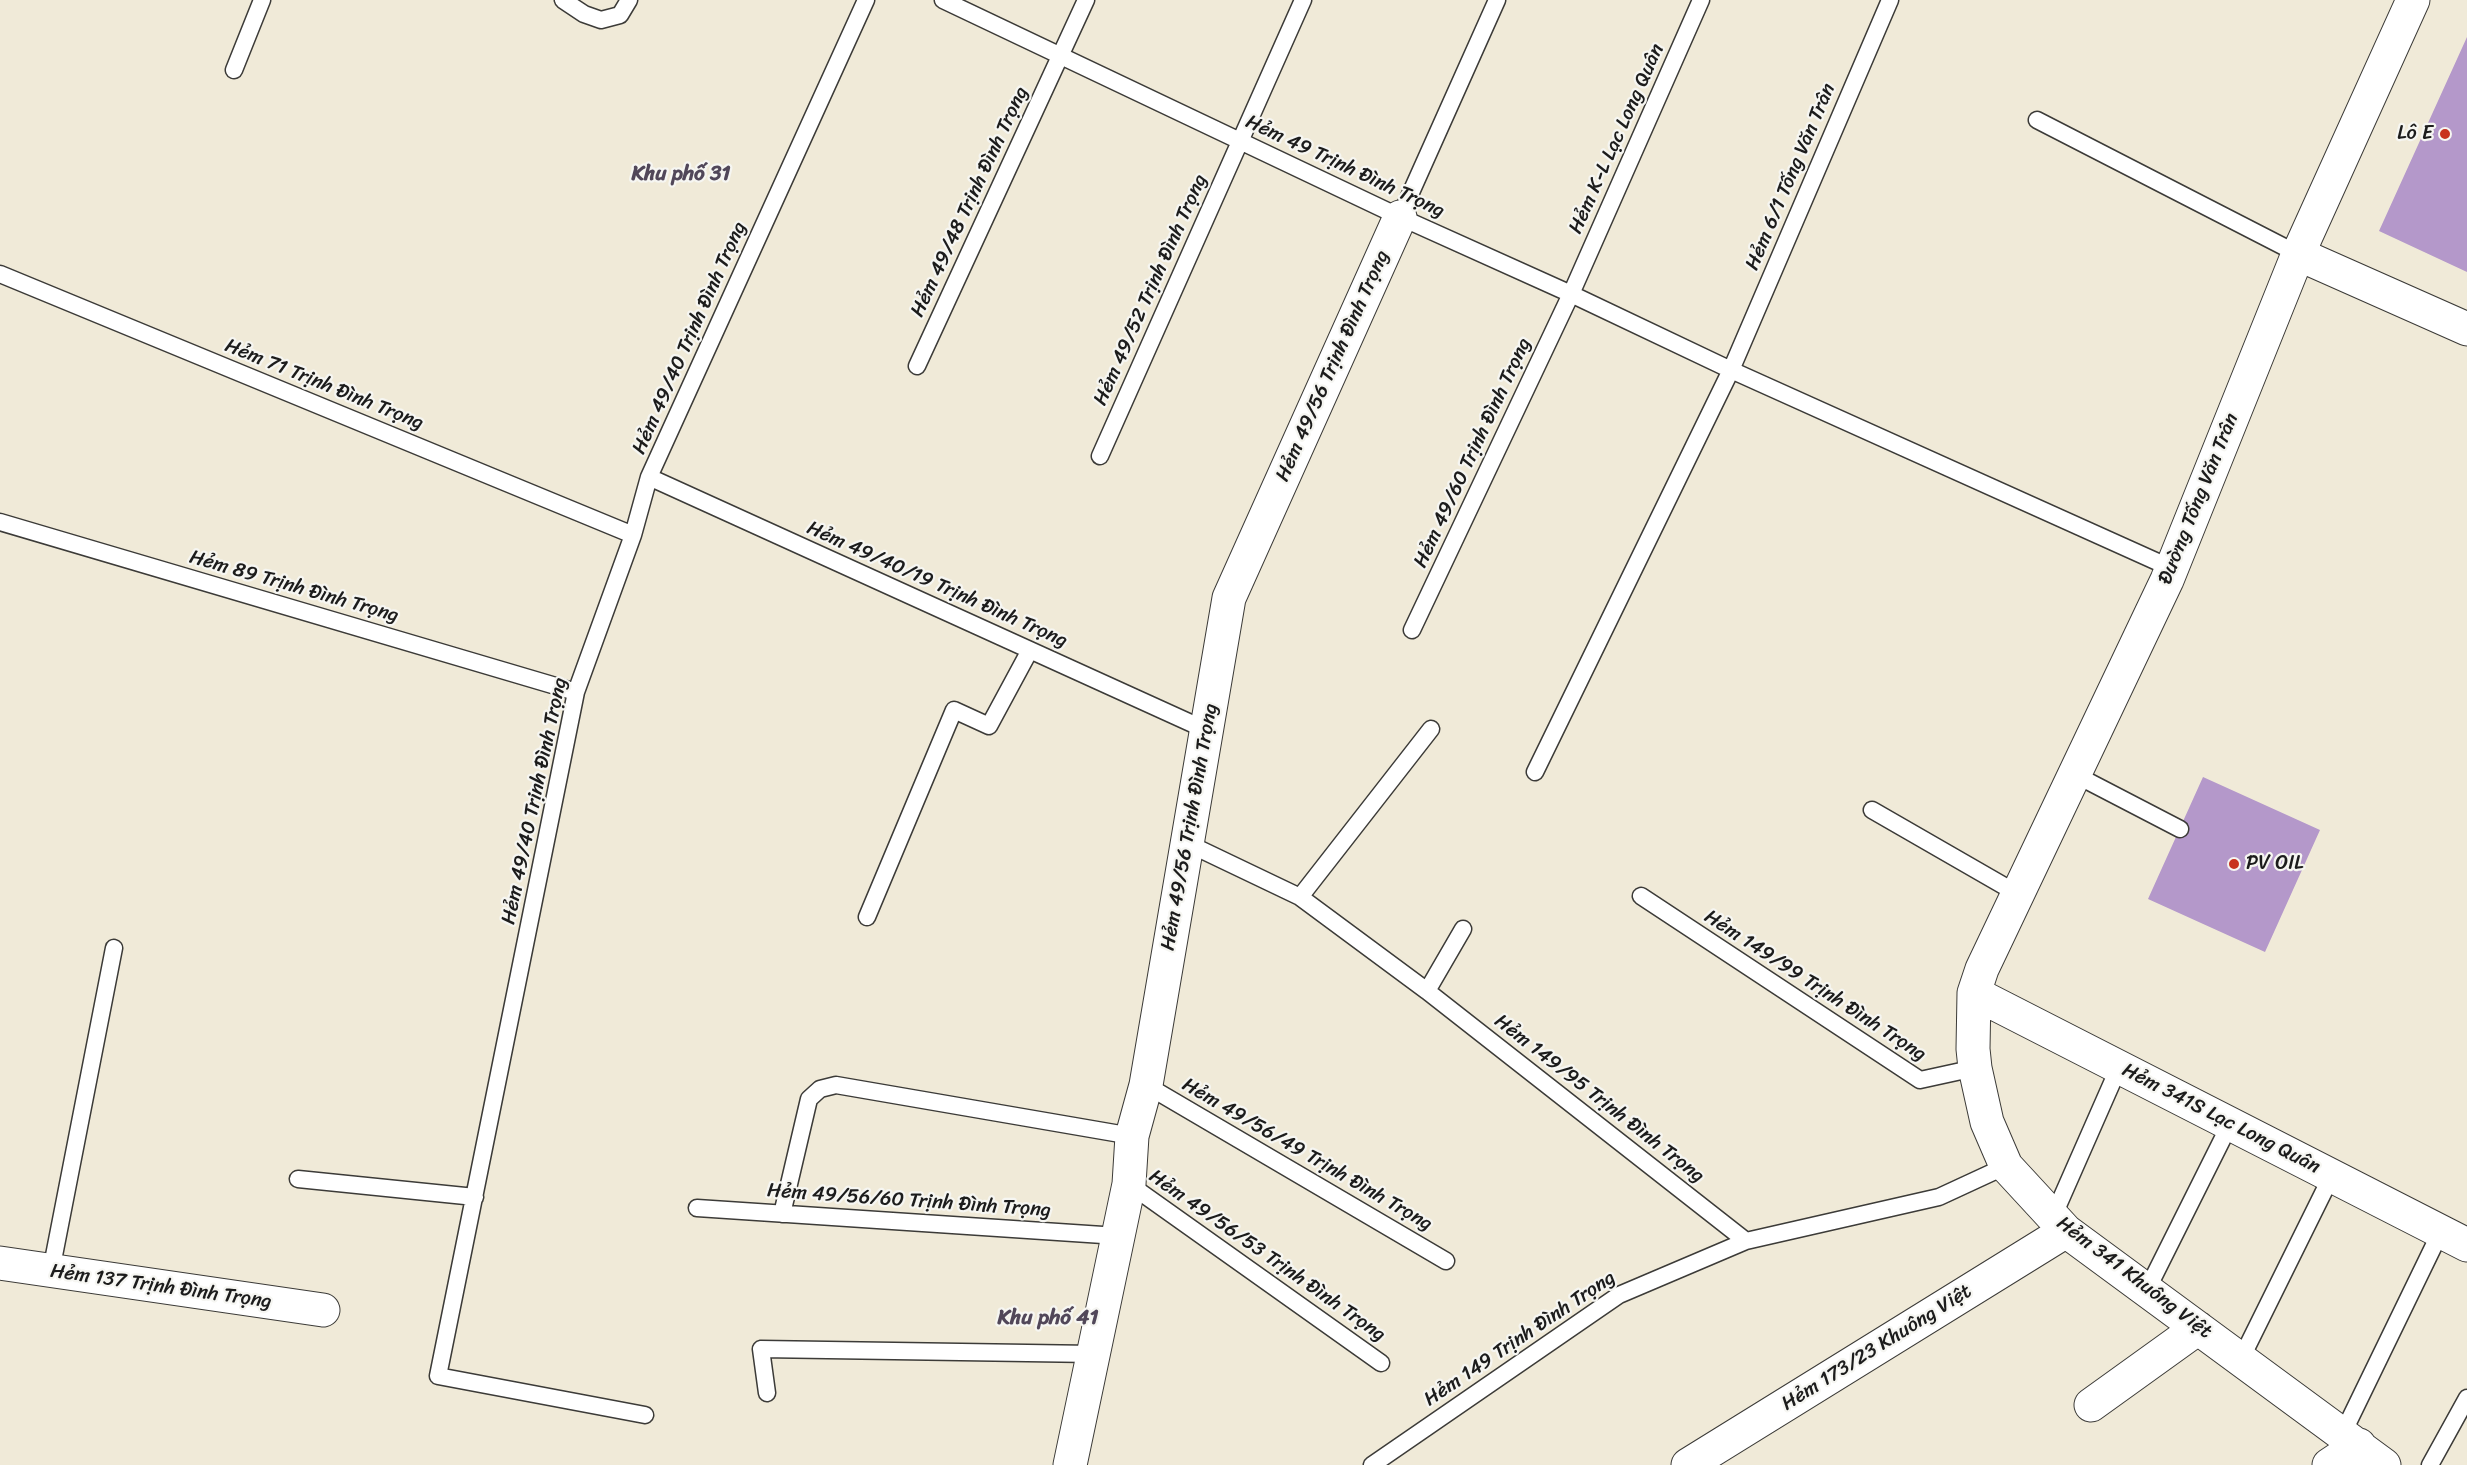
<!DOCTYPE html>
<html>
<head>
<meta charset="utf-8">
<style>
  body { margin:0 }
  canvas { display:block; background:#f0ead8 }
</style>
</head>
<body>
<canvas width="2467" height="1465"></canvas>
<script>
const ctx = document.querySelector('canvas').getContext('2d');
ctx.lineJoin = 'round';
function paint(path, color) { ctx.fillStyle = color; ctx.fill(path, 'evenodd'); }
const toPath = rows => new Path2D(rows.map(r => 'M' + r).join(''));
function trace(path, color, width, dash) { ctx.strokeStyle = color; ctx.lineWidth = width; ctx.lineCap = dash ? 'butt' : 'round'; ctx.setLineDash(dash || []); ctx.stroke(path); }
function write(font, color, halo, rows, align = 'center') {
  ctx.font = font + ' Sriracha,sans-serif'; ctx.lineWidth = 4.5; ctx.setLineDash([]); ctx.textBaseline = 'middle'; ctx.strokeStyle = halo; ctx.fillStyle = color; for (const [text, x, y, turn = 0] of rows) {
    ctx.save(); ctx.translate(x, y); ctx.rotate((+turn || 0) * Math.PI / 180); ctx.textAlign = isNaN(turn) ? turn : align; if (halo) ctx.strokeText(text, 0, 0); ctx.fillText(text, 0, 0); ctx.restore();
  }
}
paint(toPath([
  [2467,37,2467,272,2379,231],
  [2203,777,2320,830,2265,952,2148,899]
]), '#b498ca');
const lane = toPath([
  [563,0,584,14,601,20,620,15,629,0],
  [943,0,1400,217,1571,294,1731,370,2171,568],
  [234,70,262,0],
  [2037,120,2298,254],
  [1400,217,1497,0],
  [0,274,633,535],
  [917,366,1086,0],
  [1100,456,1303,0],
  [649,477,1206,730],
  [0,522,576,692],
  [1412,630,1571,294,1701,0],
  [1535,772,1731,370,1890,0],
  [2074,774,2180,829],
  [1872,810,2018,894],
  [1187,843,1300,897,1427,991,1746,1241],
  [1641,896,1920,1080,1975,1068],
  [1300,897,1431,729],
  [867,917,954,710,989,726,1030,650],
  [1427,991,1463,929],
  [1146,1085,1446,1261],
  [298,1179,475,1197],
  [1129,1184,1381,1363],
  [697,1208,1118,1236],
  [782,1214,809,1099,820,1089,836,1085,1132,1136],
  [2053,1217,2119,1067],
  [51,1271,114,948],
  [2147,1290,2230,1124],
  [2241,1359,2332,1175],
  [767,1393,761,1349,1094,1354],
  [645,1415,438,1376,576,692,633,535,649,477,866,0],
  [2343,1433,2441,1231],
  [1372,1465,1619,1295,1746,1241,1939,1197,2006,1166],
  [2430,1465,2467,1398]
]);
const street = toPath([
  [2298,254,2467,329],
  [1974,993,2467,1245],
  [0,1263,323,1310],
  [2091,1405,2198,1328],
  [1070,1465,1129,1184,1132,1136,1146,1085,1229,598,1400,217],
  [1688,1465,2066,1231],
  [2329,1465,2359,1445],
  [2384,1465,2066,1231,2006,1166,1987,1122,1975,1068,1973,1049,1974,993,1982,969,2167,580,2298,254,2413,0]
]);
trace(lane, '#3c3b38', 19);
trace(street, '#3c3b38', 35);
trace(lane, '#fff', 16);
trace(street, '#fff', 33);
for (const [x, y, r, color] of [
  [2445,134,6,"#c8321e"],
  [2234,864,6,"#c8321e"]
]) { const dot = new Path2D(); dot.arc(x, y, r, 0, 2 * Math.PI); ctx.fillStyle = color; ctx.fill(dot); trace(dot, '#f6f6f2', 2); }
write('20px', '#1c1c1c', '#f6f6f2', [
  ["Lô E",2433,134],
  ["PV OIL",2246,864,"left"]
], 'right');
write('20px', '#1c1c1c', '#f6f6f2', [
  ["Hẻm K-L Lạc Long Quân",1617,139,-66],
  ["Hẻm 49 Trịnh Đình Trọng",1345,167,25],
  ["Hẻm 6/1 Tống Văn Trân",1791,177,-67],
  ["Hẻm 49/48 Trịnh Đình Trọng",970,202,-65],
  ["Hẻm 49/52 Trịnh Đình Trọng",1151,290,-66],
  ["Hẻm 49/40 Trịnh Đình Trọng",690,338,-66],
  ["Hẻm 49/56 Trịnh Đình Trọng",1333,366,-66],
  ["Hẻm 71 Trịnh Đình Trọng",324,385,22],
  ["Hẻm 49/60 Trịnh Đình Trọng",1473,453,-65],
  ["Đường Tống Văn Trân",2199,499,-68],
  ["Hẻm 49/40/19 Trịnh Đình Trọng",937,585,24],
  ["Hẻm 89 Trịnh Đình Trọng",294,587,16],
  ["Hẻm 49/40 Trịnh Đình Trọng",535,801,-78],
  ["Hẻm 49/56 Trịnh Đình Trọng",1190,827,-80],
  ["Hẻm 149/99 Trịnh Đình Trọng",1815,986,33],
  ["Hẻm 149/95 Trịnh Đình Trọng",1599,1099,38],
  ["Hẻm 341S Lạc Long Quân",2221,1119,27],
  ["Hẻm 49/56/49 Trịnh Đình Trọng",1307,1155,30],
  ["Hẻm 49/56/60 Trịnh Đình Trọng",909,1201,4],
  ["Hẻm 49/56/53 Trịnh Đình Trọng",1267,1256,35],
  ["Hẻm 341 Khuông Việt",2134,1278,37],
  ["Hẻm 137 Trịnh Đình Trọng",161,1287,8],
  ["Hẻm 149 Trịnh Đình Trọng",1520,1339,-34],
  ["Hẻm 173/23 Khuông Việt",1877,1348,-32]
]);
write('bold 21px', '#514759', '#f6f6f2', [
  ["Khu phố 31",681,175],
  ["Khu phố 41",1048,1319]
]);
</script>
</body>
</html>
